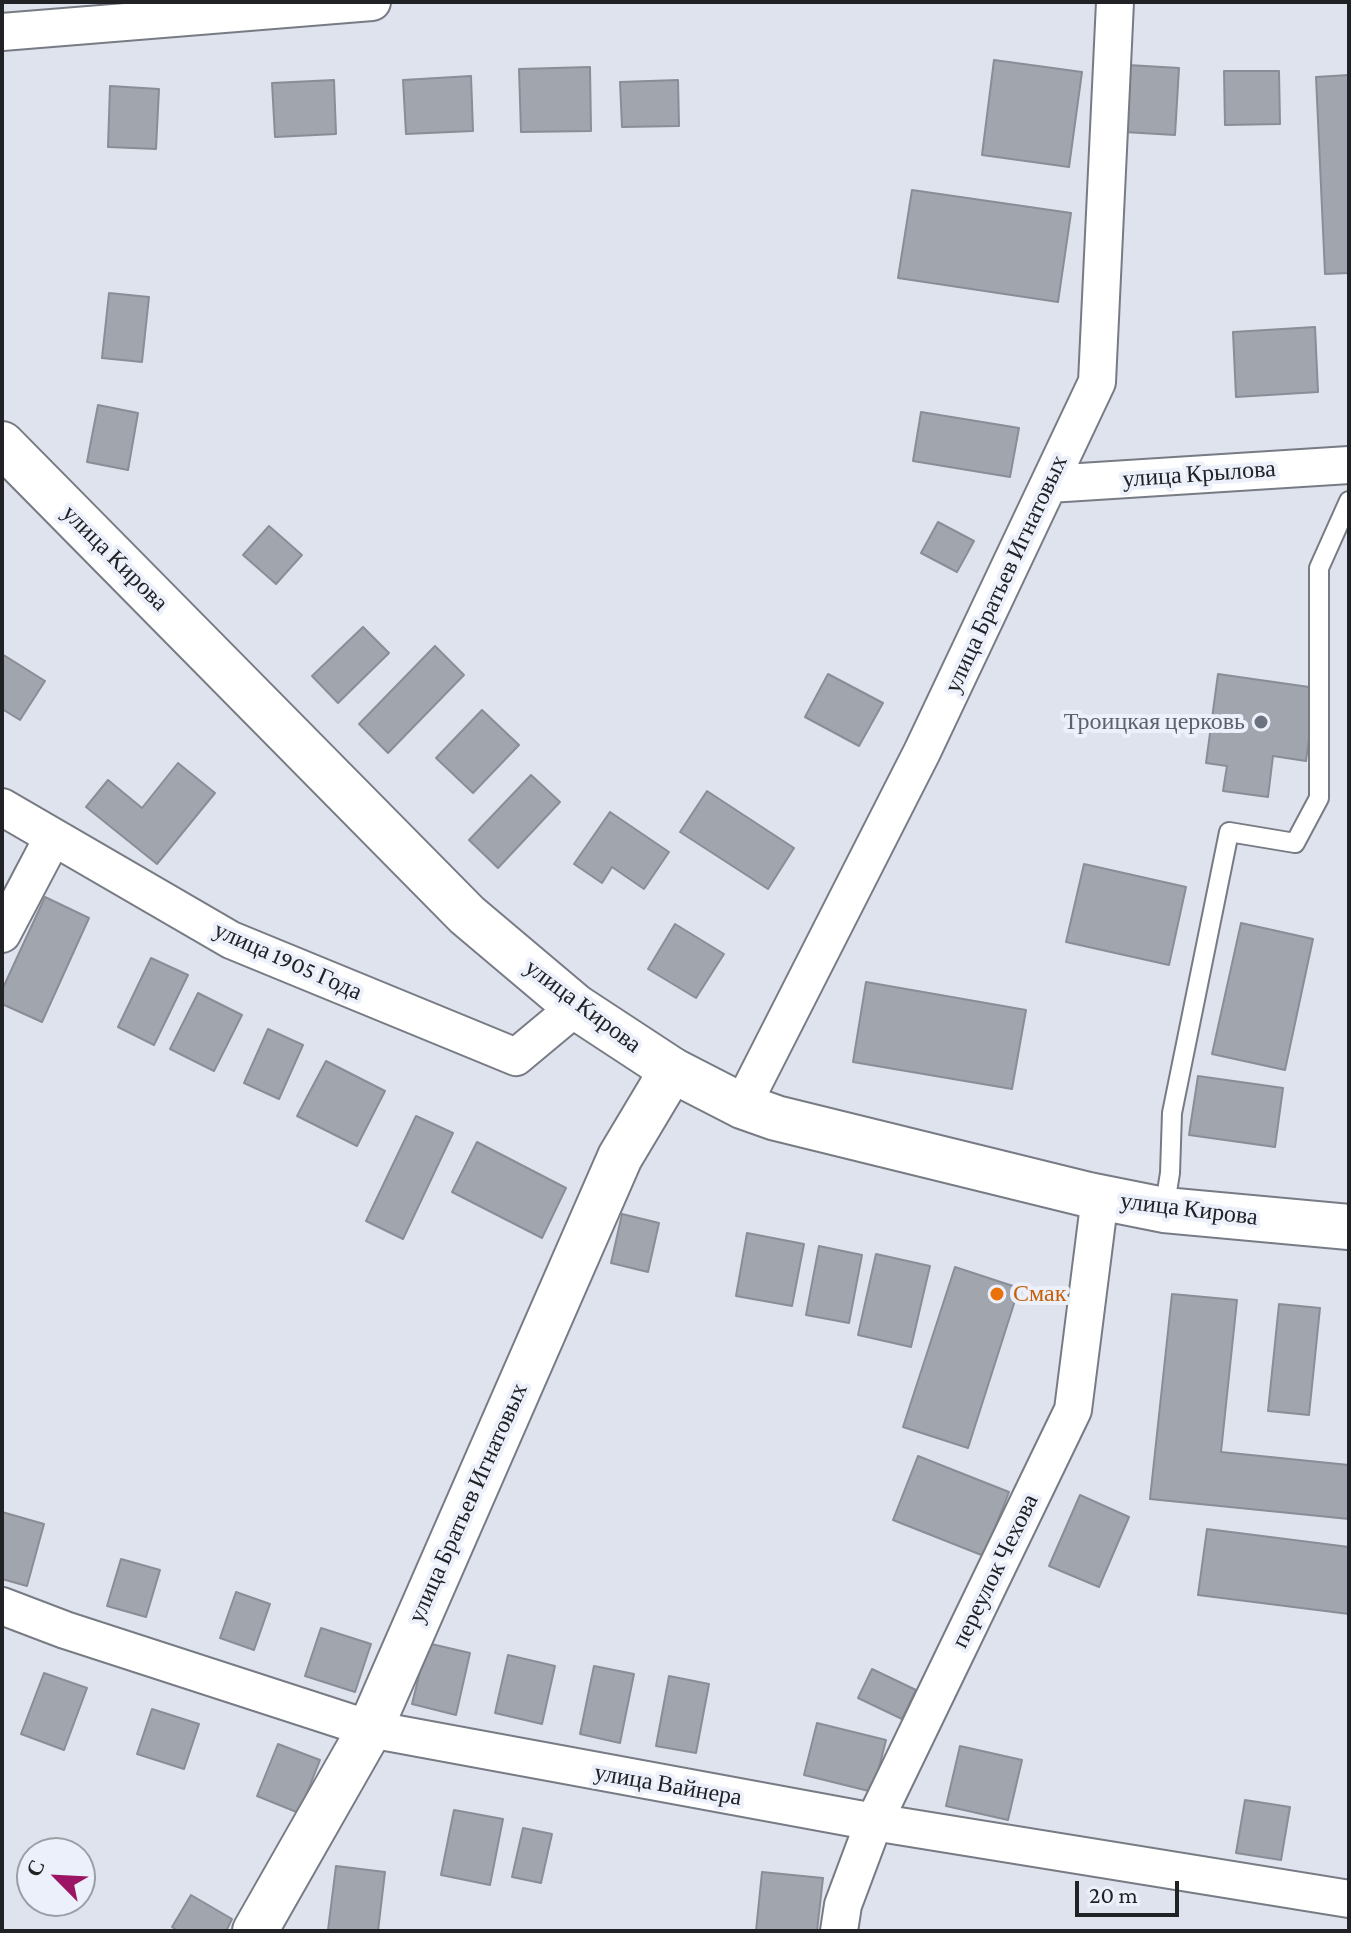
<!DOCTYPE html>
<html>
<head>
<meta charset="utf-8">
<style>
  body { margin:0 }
  #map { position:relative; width:1351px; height:1933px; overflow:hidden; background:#dfe3ed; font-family:"Crimson Pro",serif }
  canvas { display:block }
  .frame { position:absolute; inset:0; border:4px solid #202225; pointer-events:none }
  .north { position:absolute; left:16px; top:1837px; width:80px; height:80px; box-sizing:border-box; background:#ecf0fa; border:2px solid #9a9ea5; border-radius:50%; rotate:294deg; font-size:22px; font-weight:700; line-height:32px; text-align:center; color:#202225 }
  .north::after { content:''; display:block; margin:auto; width:28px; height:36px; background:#9c1464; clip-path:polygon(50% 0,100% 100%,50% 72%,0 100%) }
  .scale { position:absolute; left:1075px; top:1881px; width:104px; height:36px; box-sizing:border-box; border:4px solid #202225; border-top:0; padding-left:10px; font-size:24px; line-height:28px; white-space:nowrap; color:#202225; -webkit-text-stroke:6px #ecf0fa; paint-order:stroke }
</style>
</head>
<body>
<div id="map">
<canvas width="1351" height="1933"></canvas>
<div class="frame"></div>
<div class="north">С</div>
<div class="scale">20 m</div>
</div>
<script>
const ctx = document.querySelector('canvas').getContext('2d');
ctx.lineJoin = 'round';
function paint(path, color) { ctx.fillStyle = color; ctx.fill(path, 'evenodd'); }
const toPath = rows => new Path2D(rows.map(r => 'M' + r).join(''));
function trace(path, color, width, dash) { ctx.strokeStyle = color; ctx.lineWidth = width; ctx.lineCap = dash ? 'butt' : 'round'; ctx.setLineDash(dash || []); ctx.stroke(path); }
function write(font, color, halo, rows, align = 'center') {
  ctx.font = font + ' "Crimson Pro",serif'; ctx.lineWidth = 8; ctx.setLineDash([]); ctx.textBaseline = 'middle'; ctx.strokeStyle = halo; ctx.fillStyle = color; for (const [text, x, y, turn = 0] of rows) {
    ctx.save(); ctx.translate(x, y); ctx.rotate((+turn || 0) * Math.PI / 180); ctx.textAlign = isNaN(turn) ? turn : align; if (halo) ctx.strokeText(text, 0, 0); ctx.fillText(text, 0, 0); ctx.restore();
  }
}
const building = toPath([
  [994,60,1082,72,1069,167,982,155,994,60],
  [1128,65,1179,68,1175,135,1124,132,1128,65],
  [590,67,591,131,521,132,519,69,590,67],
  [1224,71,1279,71,1280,124,1225,125,1224,71],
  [1349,75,1349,273,1325,274,1316,77,1349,75],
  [471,76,473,131,406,134,403,80,471,76],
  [334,80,336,134,275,137,272,83,334,80],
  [678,80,679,126,622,127,620,82,678,80],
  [110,86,159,89,156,149,108,147,110,86],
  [912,190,1071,213,1058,302,898,278,912,190],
  [109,293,149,297,142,362,102,358,109,293],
  [1315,327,1318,392,1236,397,1233,332,1315,327],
  [98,405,138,413,128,470,87,462,98,405],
  [921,412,1019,428,1010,477,913,461,921,412],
  [938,522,974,541,957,572,921,553,938,522],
  [269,526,302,555,276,584,243,555,269,526],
  [363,627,389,653,338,703,312,676,363,627],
  [435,646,464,675,388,753,359,724,435,646],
  [2,654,45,681,20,720,2,709,2,654],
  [828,674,883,703,859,746,805,717,828,674],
  [1218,674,1316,688,1306,761,1273,756,1268,797,1223,791,1227,766,1206,763,1218,674],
  [482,710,519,745,473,793,436,758,482,710],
  [178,763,215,793,157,864,86,807,108,780,142,808,178,763],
  [531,775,560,802,498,868,469,840,531,775],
  [707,791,794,848,768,889,680,832,707,791],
  [610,812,669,852,644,889,612,867,602,883,574,864,610,812],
  [1084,864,1186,887,1169,965,1066,942,1084,864],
  [45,897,89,918,42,1022,2,1004,2,990,45,897],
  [1241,923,1313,939,1285,1070,1212,1054,1241,923],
  [675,924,724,954,696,998,648,969,675,924],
  [151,958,188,975,154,1045,118,1027,151,958],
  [866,982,1026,1010,1012,1089,853,1062,866,982],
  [198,993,242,1015,214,1071,170,1049,198,993],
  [268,1029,303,1045,279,1099,244,1083,268,1029],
  [326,1061,385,1091,357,1146,297,1116,326,1061],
  [1198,1076,1283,1088,1275,1147,1189,1135,1198,1076],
  [416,1116,453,1133,403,1239,366,1221,416,1116],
  [477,1142,566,1188,542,1238,452,1192,477,1142],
  [622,1214,659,1223,648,1272,611,1263,622,1214],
  [747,1233,804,1244,792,1306,736,1296,747,1233],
  [819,1246,862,1255,849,1323,806,1315,819,1246],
  [876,1254,930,1266,911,1347,858,1335,876,1254],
  [955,1267,1019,1288,968,1448,903,1427,955,1267],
  [1172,1294,1237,1300,1221,1452,1349,1465,1349,1519,1150,1499,1172,1294],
  [1279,1304,1320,1308,1309,1415,1268,1411,1279,1304],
  [918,1456,1009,1492,984,1556,893,1520,918,1456],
  [1080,1495,1129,1517,1099,1587,1049,1566,1080,1495],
  [2,1512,44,1524,27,1586,2,1579,2,1512],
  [1207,1529,1349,1547,1349,1614,1198,1595,1207,1529],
  [121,1559,160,1570,146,1617,107,1606,121,1559],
  [236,1592,270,1604,254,1650,220,1638,236,1592],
  [321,1628,371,1644,355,1692,305,1676,321,1628],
  [427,1643,470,1653,456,1715,412,1704,427,1643],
  [508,1655,555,1666,542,1724,495,1713,508,1655],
  [594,1666,634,1674,620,1743,580,1734,594,1666],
  [872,1669,916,1690,902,1719,858,1698,872,1669],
  [44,1673,87,1688,64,1750,21,1734,44,1673],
  [669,1676,709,1684,696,1753,656,1746,669,1676],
  [152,1709,199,1724,184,1769,137,1754,152,1709],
  [817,1723,886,1740,873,1792,804,1775,817,1723],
  [278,1744,320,1760,299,1813,257,1796,278,1744],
  [960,1746,1022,1760,1008,1820,946,1806,960,1746],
  [1245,1800,1290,1807,1281,1860,1236,1853,1245,1800],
  [454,1810,503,1819,490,1885,441,1875,454,1810],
  [523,1828,552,1834,541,1883,512,1877,523,1828],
  [336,1866,385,1872,378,1931,328,1930,336,1866],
  [762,1872,823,1878,817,1931,756,1931,762,1872],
  [191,1895,232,1919,226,1931,178,1931,172,1927,191,1895]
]);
paint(building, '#a1a5ae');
trace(building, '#898d96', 2);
const service = toPath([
  [1164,1210,1170,1173,1172,1113,1229,832,1295,843,1319,798,1319,568,1349,501]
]);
const minor = toPath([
  [2,32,372,2],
  [1049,484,1349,465],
  [2,807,231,940,516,1057,576,1007],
  [2,934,53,837],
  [742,1106,922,752,1097,382,1115,2],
  [2,1606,65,1630,370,1729,874,1822,1349,1899],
  [839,1931,843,1905,874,1822,1073,1410,1100,1197]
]);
const tertiary = toPath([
  [255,1931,370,1729,620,1157,672,1070]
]);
const secondary = toPath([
  [2,444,467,915,576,1007,672,1070,742,1106,776,1118,1089,1195,1164,1210,1349,1227]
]);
trace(service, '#777b84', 22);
trace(minor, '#777b84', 40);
trace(tertiary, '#777b84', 48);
trace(secondary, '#777b84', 48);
trace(service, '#fff', 18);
trace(minor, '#fff', 36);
trace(tertiary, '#fff', 44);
trace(secondary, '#fff', 44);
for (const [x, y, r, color] of [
  [1261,722,8,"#6b7280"],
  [997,1294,8,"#e8710a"]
]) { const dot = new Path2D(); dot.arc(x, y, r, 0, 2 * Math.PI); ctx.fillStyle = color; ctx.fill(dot); trace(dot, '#ecf0fa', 3); }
write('24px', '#202225', '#ecf0fa', [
  ["улица Крылова",1199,474,-4],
  ["улица Кирова",115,558,45],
  ["улица Братьев Игнатовых",1006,574,-65],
  ["улица 1905 Года",288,961,24],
  ["улица Кирова",583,1006,37],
  ["улица Кирова",1189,1209,7],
  ["улица Братьев Игнатовых",468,1503,-66],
  ["переулок Чехова",995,1571,-64],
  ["улица Вайнера",668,1785,10]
]);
write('24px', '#5b616d', '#ecf0fa', [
  ["Троицкая церковь",1245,722]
], 'right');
write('24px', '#c56008', '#ecf0fa', [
  ["Смак",1013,1294]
], 'left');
</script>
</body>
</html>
